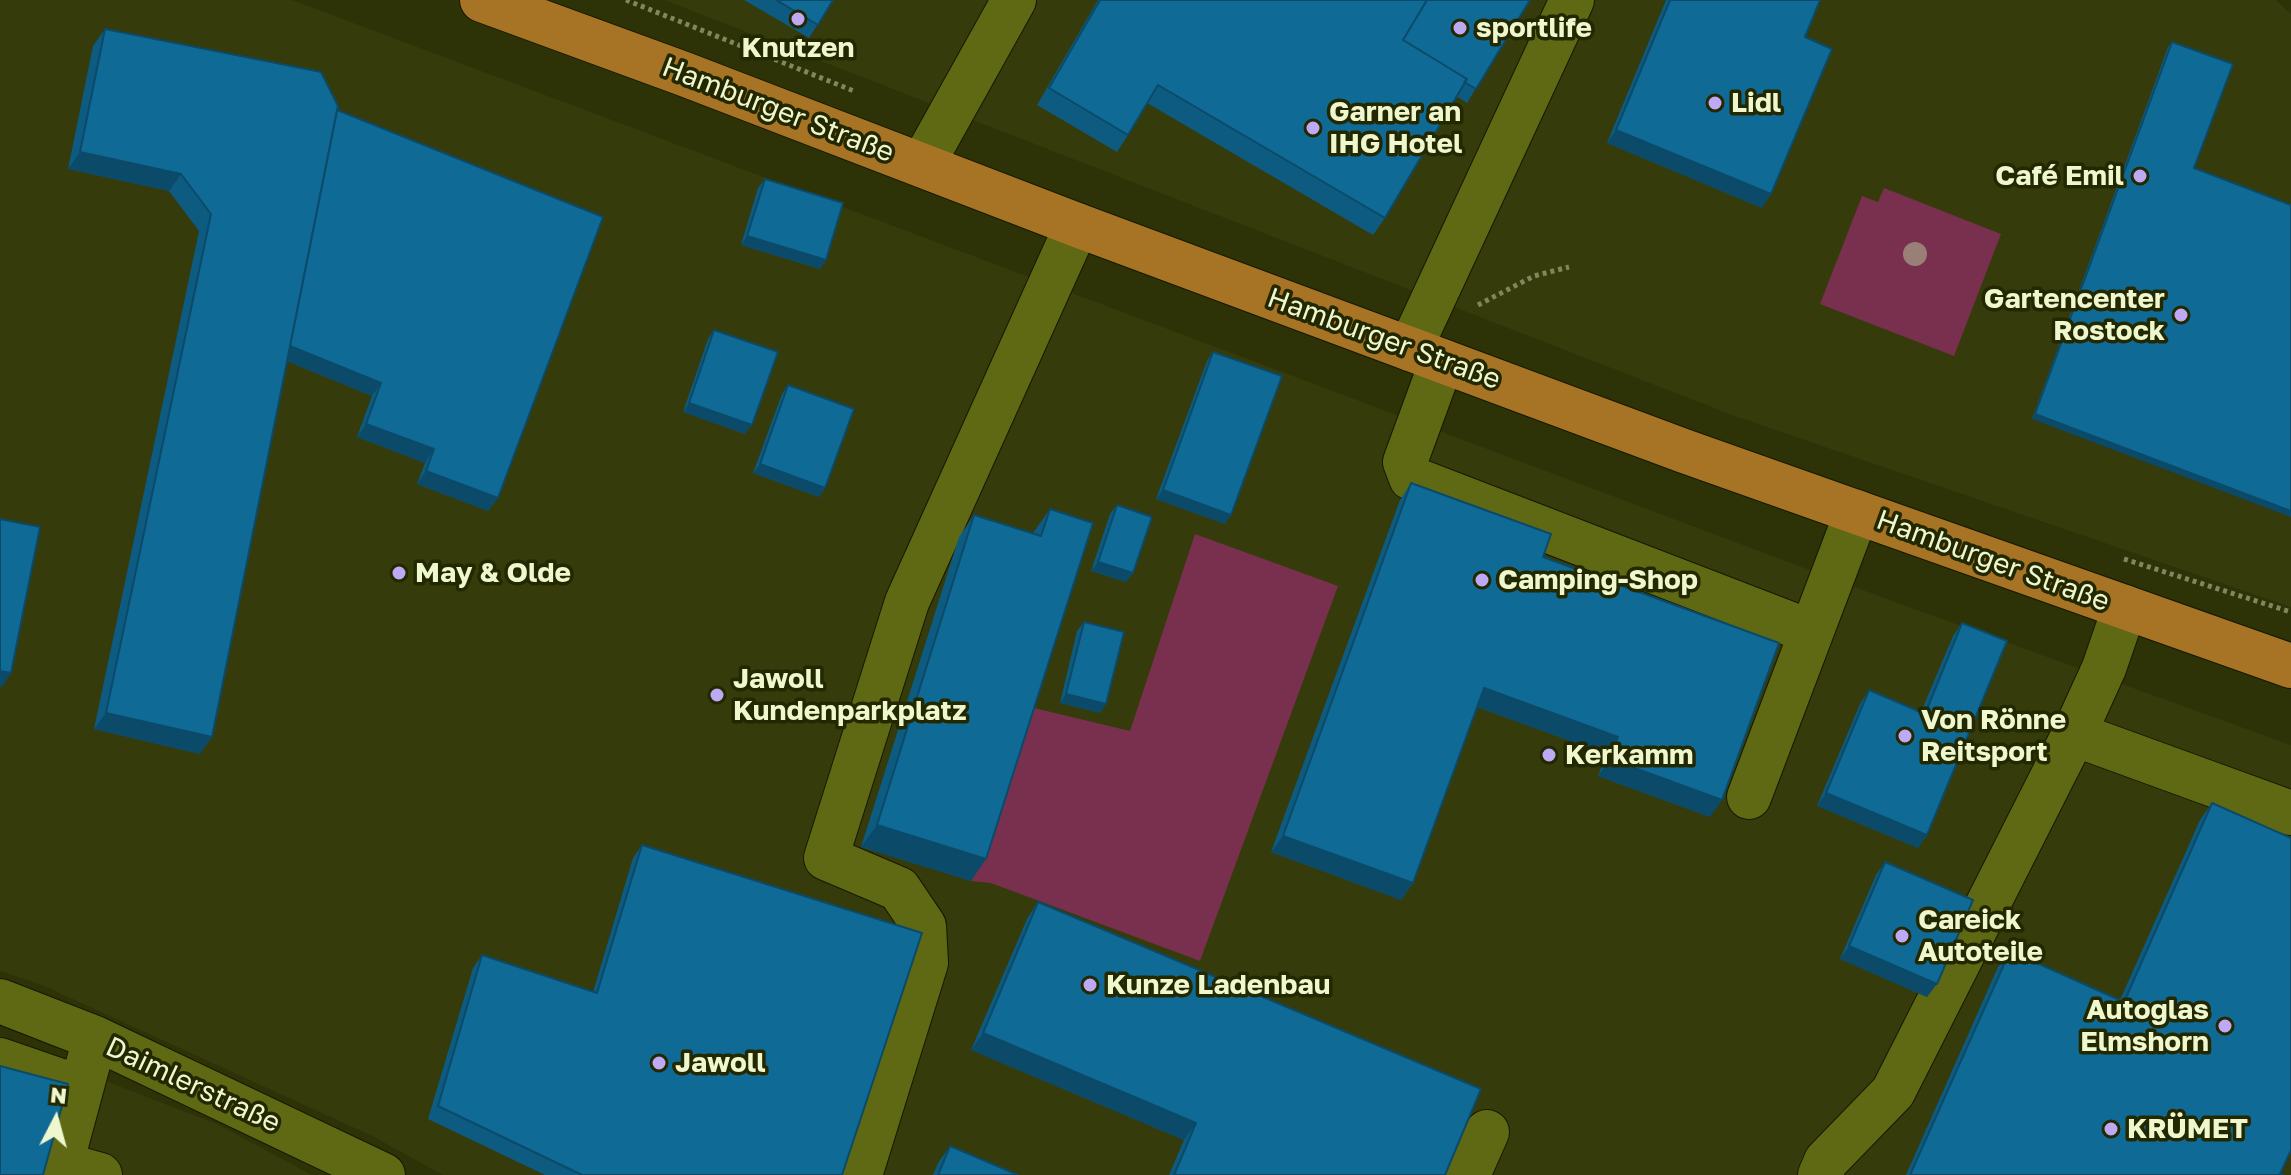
<!DOCTYPE html>
<html>
<head>
<meta charset="utf-8">
<style>
  body { margin:0 }
  #map { position:relative; width:2291px; height:1175px; overflow:hidden; background:#2d3207; font-family:"Golos Text",sans-serif }
  canvas { display:block }
  .north { position:absolute; left:16px; top:1079px; width:80px; height:80px; -webkit-text-stroke:6px #232800; paint-order:stroke; rotate:6deg; font-size:22px; font-weight:700; line-height:32px; text-align:center; color:#eff7cf }
  .north::after { content:''; display:block; margin:auto; width:28px; height:36px; background:#eff7cf; clip-path:polygon(50% 0,100% 100%,50% 72%,0 100%) }
</style>
</head>
<body>
<div id="map">
<canvas width="2291" height="1175"></canvas>
<div class="north">N</div>
</div>
<script>
const ctx = document.querySelector('canvas').getContext('2d');
ctx.lineJoin = 'round';
function paint(path, color) { ctx.fillStyle = color; ctx.fill(path, 'evenodd'); }
const toPath = rows => new Path2D(rows.map(r => 'M' + r).join(''));
function trace(path, color, width, dash) { ctx.strokeStyle = color; ctx.lineWidth = width; ctx.lineCap = dash ? 'butt' : 'round'; ctx.setLineDash(dash || []); ctx.stroke(path); }
function write(font, color, halo, rows, align = 'center') {
  ctx.font = font + ' "Golos Text",sans-serif'; ctx.lineWidth = 7; ctx.setLineDash([]); ctx.textBaseline = 'middle'; ctx.strokeStyle = halo; ctx.fillStyle = color; for (const [text, x, y, turn = 0] of rows) {
    ctx.save(); ctx.translate(x, y); ctx.rotate((+turn || 0) * Math.PI / 180); ctx.textAlign = isNaN(turn) ? turn : align; if (halo) ctx.strokeText(text, 0, 0); ctx.fillText(text, 0, 0); ctx.restore();
  }
}
paint(toPath([
  [0,0,292,0,1887,599,2291,745,2291,1175,443,1175,372,1136,44,986,0,971],
  [664,0,2276,0,2291,14,2291,607,1732,415],
  [85,1073,217,1124,312,1175,0,1175]
]), '#353b0a');
paint(toPath([
  [1884,188,2001,234,1954,356,1820,304,1862,196,1878,202],
  [1195,534,1338,586,1200,961,991,883,971,881,1026,706,1130,731]
]), '#78304e');
const minor = toPath([
  [922,165,1014,0],
  [1410,349,1572,0],
  [1442,361,1405,462,1411,478,1811,632],
  [2074,734,2291,813],
  [1749,797,1857,512],
  [0,1001,95,1038,383,1175],
  [95,1038,61,1164,100,1175],
  [0,1060,81,1088],
  [860,1175,926,963,924,926,899,889,826,858,907,602,1077,225],
  [1468,1175,1487,1132],
  [1820,1175,1826,1161,1893,1092,2074,734,2104,668,2125,607]
]);
const major = toPath([
  [482,0,684,74,1077,225,1684,451,2291,666]
]);
trace(minor, '#161902', 46);
trace(major, '#161902', 46);
trace(toPath([
  [626,0,854,91],
  [1478,305,1534,276,1569,267],
  [2124,559,2291,612]
]), '#81875d', 5, [4, 4]);
trace(minor, '#5f6914', 44);
trace(major, '#a67424', 44);
ctx.fillStyle = '#997f76';
for (const [x, y] of [
  [1915,254]
]) { ctx.beginPath(); ctx.arc(x, y, 12, 0, 2 * Math.PI); ctx.fill(); }
paint(toPath([
  [744,0,833,0,809,38],
  [1098,0,1530,0,1467,103,1456,96,1385,218,1373,235,1147,103,1128,135,1117,152,1037,105],
  [1666,0,1820,0,1805,37,1762,208,1607,143],
  [105,29,337,110,498,498,488,511,417,484,425,463,357,437,372,396,287,361,200,754,94,729,199,231,169,191,68,169,93,46],
  [2172,42,2194,168,2291,205,2032,419,2168,47],
  [765,179,826,260,820,269,741,245,758,188],
  [714,330,745,434,683,412,708,339],
  [1213,352,1225,524,1156,499,1207,361],
  [788,385,825,488,819,497,753,473,782,394],
  [1411,483,1543,557,1710,817,1598,776,1606,754,1477,707,1413,883,1401,900,1271,852,1400,500],
  [1117,505,1133,573,1126,582,1091,571,1110,514],
  [1050,509,971,881,861,847,959,537,974,515,1033,533],
  [1084,622,1100,713,1060,703,1077,631],
  [1962,623,1927,835,1918,848,1817,806,1860,704,1869,690,1921,712,1953,636],
  [2212,803,2280,1174,2283,1175,1906,1175,1998,967,2010,951,2120,1000,2200,820],
  [642,845,842,1175,545,1175,428,1119,473,968,482,955,593,992,633,858],
  [1885,862,1927,997,1840,959,1876,875],
  [1038,902,1445,1175,1169,1175,1184,1140,971,1050,1027,919],
  [950,1146,1018,1175,933,1175,938,1163]
]), '#0e5b81');
paint(toPath([
  [1616,130,1771,194,1762,208,1607,143],
  [80,152,181,174,169,191,68,169],
  [747,236,826,260,820,269,741,245],
  [288,345,381,383,372,396,279,358],
  [689,403,752,425,745,434,683,412],
  [2035,414,2291,511,2291,517,2032,419],
  [366,424,434,449,425,463,357,437],
  [760,464,825,488,819,497,753,473],
  [426,471,498,498,488,511,417,484],
  [1163,490,1231,515,1225,524,1156,499],
  [1098,562,1133,573,1126,582,1091,571],
  [0,671,11,673,2,687,0,686],
  [1484,688,1618,737,1606,754,1472,705],
  [1066,694,1106,704,1100,713,1060,703],
  [106,713,212,737,200,754,94,729],
  [1610,759,1722,800,1710,817,1598,776],
  [1826,793,1927,835,1918,848,1817,806],
  [877,825,986,859,971,881,861,847],
  [1283,836,1413,883,1401,900,1271,852],
  [1849,946,1937,984,1927,997,1840,959],
  [983,1033,1196,1123,1184,1140,971,1050]
]), '#0b4a69');
const building = toPath([
  [776,0,833,0,818,25,776,0],
  [1100,0,1427,0,1403,40,1467,79,1385,218,1158,85,1128,135,1049,88,1100,0],
  [1427,0,1530,0,1476,89,1464,82,1467,79,1403,40,1427,0],
  [1670,0,1820,0,1805,37,1832,49,1771,194,1616,130,1670,0],
  [105,29,321,72,338,106,212,737,106,713,211,214,181,174,80,152,105,29],
  [2172,42,2233,64,2194,168,2291,205,2291,511,2035,414,2172,42],
  [337,110,603,217,498,498,426,471,434,449,366,424,381,383,290,346,337,110],
  [765,179,843,203,826,260,747,236,765,179],
  [714,330,778,352,752,425,689,403,714,330],
  [1213,352,1282,376,1231,515,1163,490,1213,352],
  [788,385,854,409,825,488,760,464,788,385],
  [1411,483,1551,534,1543,557,1779,643,1722,800,1610,759,1618,737,1484,688,1413,883,1283,836,1411,483],
  [1117,505,1152,517,1133,573,1098,562,1117,505],
  [1050,509,1093,523,986,859,877,825,974,515,1041,536,1050,509],
  [0,519,40,527,11,673,0,671,0,519],
  [1084,622,1124,632,1106,704,1066,694,1084,622],
  [1962,623,2007,641,1927,835,1826,793,1869,690,1925,714,1962,623],
  [2212,803,2291,838,2291,1150,2280,1174,2283,1175,1910,1175,2010,951,2124,1002,2212,803],
  [642,845,922,933,842,1175,582,1175,438,1106,482,955,597,993,642,845],
  [1885,862,1973,900,1937,984,1849,946,1885,862],
  [1038,902,1481,1089,1445,1175,1174,1175,1196,1123,983,1033,1038,902],
  [0,1066,68,1084,43,1175,0,1175,0,1066],
  [950,1146,1018,1175,938,1175,950,1146]
]);
paint(building, '#106a96');
trace(building, '#0b4a69', 2);
for (const [x, y, r, color] of [
  [798,19,8,"#bea9f5"],
  [1460,28,8,"#bea9f5"],
  [1715,103,8,"#bea9f5"],
  [1313,128,8,"#bea9f5"],
  [2140,176,8,"#bea9f5"],
  [2181,315,8,"#bea9f5"],
  [399,573,8,"#bea9f5"],
  [1482,580,8,"#bea9f5"],
  [717,695,8,"#bea9f5"],
  [1905,736,8,"#bea9f5"],
  [1549,755,8,"#bea9f5"],
  [1902,936,8,"#bea9f5"],
  [1090,985,8,"#bea9f5"],
  [2225,1026,8,"#bea9f5"],
  [659,1063,8,"#bea9f5"],
  [2111,1129,8,"#bea9f5"]
]) { const dot = new Path2D(); dot.arc(x, y, r, 0, 2 * Math.PI); ctx.fillStyle = color; ctx.fill(dot); trace(dot, '#232800', 3); }
write('bold 28px', '#eff7cf', '#232800', [
  ["sportlife",1476,28],
  ["Knutzen",798,48,"center"],
  ["Lidl",1731,103],
  ["Garner an",1329,112],
  ["IHG Hotel",1329,144],
  ["Café Emil",2124,176,"right"],
  ["Gartencenter",2165,299,"right"],
  ["Rostock",2165,331,"right"],
  ["May & Olde",415,573],
  ["Camping-Shop",1498,580],
  ["Jawoll",733,679],
  ["Kundenparkplatz",733,711],
  ["Von Rönne",1921,720],
  ["Reitsport",1921,752],
  ["Kerkamm",1565,755],
  ["Careick",1918,920],
  ["Autoteile",1918,952],
  ["Kunze Ladenbau",1106,985],
  ["Autoglas",2209,1010,"right"],
  ["Elmshorn",2209,1042,"right"],
  ["Jawoll",675,1063],
  ["KRÜMET",2127,1129]
], 'left');
write('28px', '#eff7cf', '#232800', [
  ["Hamburger Straße",778,110,21],
  ["Hamburger Straße",1384,339,20],
  ["Hamburger Straße",1993,561,20],
  ["Daimlerstraße",193,1085,25]
]);
</script>
</body>
</html>
